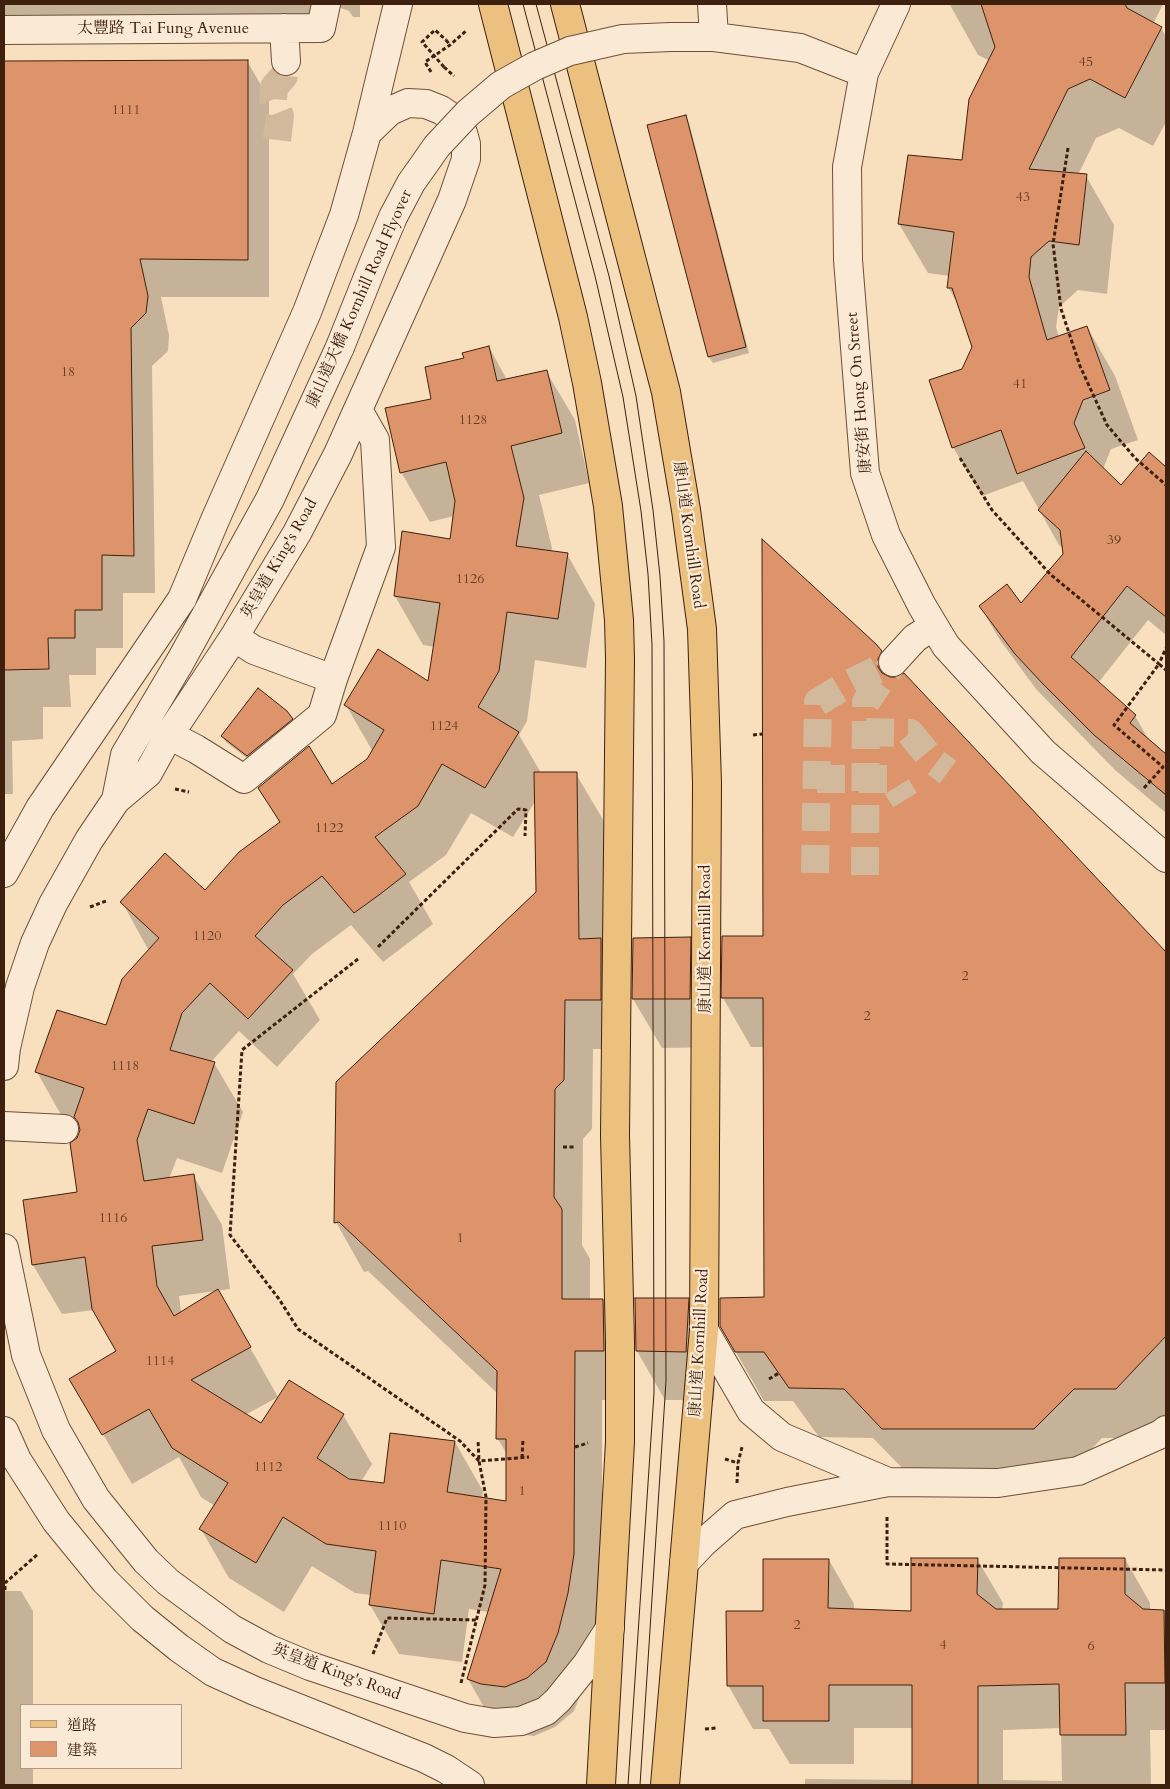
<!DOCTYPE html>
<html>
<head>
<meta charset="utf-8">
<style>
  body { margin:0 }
  #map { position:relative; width:1170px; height:1789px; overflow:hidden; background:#f8dfbe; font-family:Cardo,"Noto Serif TC",serif }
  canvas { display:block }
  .frame { position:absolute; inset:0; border:5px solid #3e200e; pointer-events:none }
  .legend { position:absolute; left:20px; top:1704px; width:162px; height:65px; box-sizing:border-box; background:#faead5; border:1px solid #af9985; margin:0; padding:6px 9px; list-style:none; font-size:15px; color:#3e200e }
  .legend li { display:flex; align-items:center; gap:10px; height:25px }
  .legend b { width:25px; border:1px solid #af9985 }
</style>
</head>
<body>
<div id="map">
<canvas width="1170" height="1789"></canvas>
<div class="frame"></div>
<ul class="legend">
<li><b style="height:6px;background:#ecc07f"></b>道路</li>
<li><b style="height:14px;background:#dd946a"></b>建築</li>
</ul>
</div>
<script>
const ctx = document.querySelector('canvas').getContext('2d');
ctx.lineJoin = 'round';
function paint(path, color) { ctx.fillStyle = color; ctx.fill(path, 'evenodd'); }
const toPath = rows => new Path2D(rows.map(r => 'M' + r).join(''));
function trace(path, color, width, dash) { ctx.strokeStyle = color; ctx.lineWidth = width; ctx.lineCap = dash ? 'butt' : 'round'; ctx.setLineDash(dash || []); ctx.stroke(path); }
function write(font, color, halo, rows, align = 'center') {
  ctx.font = font + ' Cardo,"Noto Serif TC",serif'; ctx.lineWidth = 4.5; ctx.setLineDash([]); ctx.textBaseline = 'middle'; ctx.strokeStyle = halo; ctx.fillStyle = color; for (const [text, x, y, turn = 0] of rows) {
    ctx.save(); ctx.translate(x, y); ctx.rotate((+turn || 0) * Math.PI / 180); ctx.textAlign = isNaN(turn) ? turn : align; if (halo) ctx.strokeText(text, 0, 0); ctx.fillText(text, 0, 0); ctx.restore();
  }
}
paint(toPath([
  [4,4,360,4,360,17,353,17,349,11,341,8,332,8,323,17,4,16],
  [950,4,1163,4,1153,24,1161,28,1166,37,1166,122,1153,146,1119,128,1096,138,1078,175,1086,176,1114,225,1107,294,1078,290,1059,307,1056,327,1059,337,1087,327,1115,376,1138,440,1111,449,1103,469,1121,486,1149,454,1166,468,1166,635,1148,620,1098,683,1135,716,1150,742,1166,756,1166,813,1115,770,1036,689,1000,640,980,606,1021,605,1065,554,1064,549,1059,545,1023,481,982,496,953,447,963,370,973,347,960,308,948,287,950,276,928,273,899,224,964,161,990,61,978,55,950,5],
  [247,61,269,99,269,297,161,297,169,335,168,351,152,366,155,593,123,593,123,648,96,648,96,675,69,675,71,707,43,707,43,739,12,741,13,794,4,794,4,62],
  [686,116,689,123,749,353,713,363,709,357,649,126],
  [489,347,507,380,546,371,575,420,589,483,539,495,552,548,551,552,567,554,595,604,586,668,535,660,527,721,519,735,541,773,576,774,605,823,629,1049,593,1049,592,1129,583,1139,582,1245,590,1259,590,1300,603,1300,631,1349,632,1400,602,1400,602,1604,585,1683,574,1711,555,1727,534,1736,510,1733,496,1728,468,1679,489,1612,469,1609,462,1662,399,1654,370,1605,371,1595,355,1593,312,1566,284,1612,229,1578,201,1529,215,1506,201,1497,179,1457,132,1484,71,1379,118,1351,94,1310,62,1314,33,1265,24,1201,78,1193,78,1139,81,1130,80,1126,65,1122,37,1072,107,1027,149,951,122,902,205,892,280,823,260,788,332,786,367,760,373,752,346,705,429,683,435,647,423,645,395,596,451,541,454,516,430,522,401,472,433,400,465,359],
  [536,800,537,892,336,1222,364,1272,368,1271,498,1394,498,1439,508,1456,508,1503,482,1499,483,1491,455,1442,385,1484,361,1482,372,1464,343,1415,262,1425,245,1415,278,1397,218,1291,181,1312,179,1296,230,1289,222,1225,193,1175,169,1179,177,1158,222,1173,243,1112,214,1063,211,1062,239,1031,277,1067,320,1020,293,974,312,954,351,925,383,962,433,924,409,882,446,855,471,813,513,837],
  [763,542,881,651,897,679,904,675,1166,954,1166,1414,1144,1438,1102,1438,1063,1478,912,1478,873,1438,819,1437,793,1401,764,1401,721,1326,765,1298,764,1047,751,1047,723,998,764,937],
  [286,711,295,726,252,762,226,742,222,736],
  [690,938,718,987,718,1047,662,1048,633,999,634,939],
  [688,1299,716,1348,714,1400,665,1400,637,1351,636,1300],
  [977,1559,1003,1603,1002,1610,1060,1610,1125,1559,1150,1603,1150,1611,1166,1611,1166,1730,1150,1730,1151,1785,805,1785,805,1779,913,1780,913,1728,854,1728,854,1764,790,1764,769,1729,753,1729,728,1685,764,1612,829,1560,854,1604,854,1610,912,1612],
  [1061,1728,1062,1781,1003,1780,1003,1730],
  [4,1591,21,1591,33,1611,33,1705,21,1705,21,1768,33,1768,33,1785,4,1785]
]), '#0003');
const building = toPath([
  [981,4,1125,4,1127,8,1162,27,1125,98,1090,79,1068,89,1029,169,1087,174,1079,245,1049,241,1031,257,1029,277,1047,340,1087,326,1110,390,1083,400,1074,423,1085,448,1017,474,1001,430,952,448,929,380,962,369,972,347,952,288,947,288,954,232,898,224,908,155,962,160,969,99,995,47,981,4],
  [248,60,248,260,140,259,148,296,146,313,131,328,134,556,102,555,102,610,75,610,75,638,48,638,49,669,4,670,4,61,248,60],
  [686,115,746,347,708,357,647,125,686,115],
  [489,346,497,381,547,370,562,433,511,446,524,498,516,546,568,553,558,619,507,612,499,671,478,707,519,732,485,788,442,764,418,806,375,837,406,874,379,895,354,913,322,876,283,905,255,936,293,970,248,1019,210,983,182,1013,170,1050,215,1062,194,1124,148,1109,137,1140,144,1181,194,1174,201,1225,203,1240,152,1246,157,1286,174,1316,218,1289,251,1347,191,1380,261,1423,289,1380,344,1414,317,1458,349,1479,384,1483,390,1433,455,1441,447,1492,506,1501,506,1439,496,1439,497,1371,339,1222,334,1223,336,1082,536,892,534,772,577,772,579,939,601,938,601,1000,565,1000,564,1080,555,1089,554,1197,562,1209,562,1299,603,1299,604,1351,575,1351,574,1554,568,1593,558,1633,546,1662,527,1678,505,1687,481,1684,467,1679,501,1569,441,1560,434,1614,369,1605,376,1551,326,1544,283,1517,256,1563,199,1529,228,1483,172,1448,149,1409,102,1435,69,1379,116,1351,92,1309,85,1257,32,1265,23,1200,77,1192,70,1143,77,1138,80,1130,78,1122,74,1117,84,1088,35,1072,57,1010,106,1025,122,979,159,938,120,902,165,853,205,890,239,852,280,822,258,788,309,746,332,784,367,759,384,730,344,705,378,649,428,681,440,603,394,596,402,531,450,539,455,501,446,462,400,473,385,408,431,399,425,367,464,358,462,353,489,346],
  [1086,451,1121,485,1149,452,1166,467,1166,617,1127,586,1071,657,1136,715,1130,723,1166,754,1166,795,1094,735,1043,684,1015,654,979,606,1007,584,1021,603,1063,554,1060,530,1038,510,1086,451],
  [762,539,876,644,882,651,878,659,878,667,882,673,890,677,897,677,904,673,1166,952,1166,1336,1116,1389,1074,1389,1034,1429,882,1429,844,1389,789,1388,764,1352,735,1352,720,1326,720,1298,764,1297,763,998,721,998,722,936,763,936,762,539],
  [258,688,287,711,293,719,247,756,221,736,258,688],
  [691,937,690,999,632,999,633,938,691,937],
  [635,1298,689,1298,686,1352,636,1351,635,1298],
  [911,1558,978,1558,977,1594,996,1609,1058,1609,1059,1558,1125,1558,1125,1594,1143,1609,1164,1610,1165,1683,1125,1683,1126,1735,1060,1735,1059,1684,978,1686,978,1785,912,1785,912,1685,829,1685,829,1721,763,1721,763,1686,727,1686,726,1611,763,1611,763,1559,829,1559,828,1608,911,1611,911,1558]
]);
paint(building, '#dd946a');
trace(building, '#3e200e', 1);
trace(toPath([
  [277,140,280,116,273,99,274,87,284,76,286,61],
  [866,732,910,733,933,761,948,772],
  [817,779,892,779,905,800],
  [815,873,818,702,846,685,893,662],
  [865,875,866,702,893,663]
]), '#d3b99b', 28, [28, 14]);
const minor = toPath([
  [712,4,714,37],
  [896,4,864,73,847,167,848,260,865,473,886,535,922,606,946,646,1043,752,1166,858],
  [284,28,286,61],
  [4,30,321,28,326,4],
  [671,37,714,37,800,48,864,73],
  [234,637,254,650,333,679],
  [893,662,915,638,934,626],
  [169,735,196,749,244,779,322,715,333,679,381,547,375,440,358,410],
  [116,800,125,755,180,662,270,499,340,347],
  [4,873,40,808,182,599,215,520,307,312,344,215,367,133,398,4],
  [4,1066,6,1048,20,987,35,943,53,904,89,840,116,800,148,773,169,735,234,637,297,533,338,454,452,200,466,159,466,144,463,133,454,119,441,110,426,104,408,103,390,111,367,133],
  [4,1126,64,1129],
  [4,1248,26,1355,56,1430,96,1499,146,1561,168,1582,232,1629,269,1649,310,1666,465,1718,494,1723,521,1721,546,1711,558,1700,587,1664,610,1628],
  [704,1330,751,1411,782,1437,888,1482],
  [4,1431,17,1460,56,1521,105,1581,142,1618,179,1648,213,1672,255,1691,424,1758,446,1769,470,1785],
  [684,1563,703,1543,735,1515,787,1502,888,1482,998,1483,1078,1471,1161,1434,1166,1430]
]);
const major = toPath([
  [493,4,573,317,587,383,608,506,619,620,620,659,615,1135,620,1341,620,1442,601,1785],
  [565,4,666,392,686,510,702,629,707,783,704,1330,665,1785]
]);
trace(minor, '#6c503a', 30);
trace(major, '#3e200e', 30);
trace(toPath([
  [446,40,450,45],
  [444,67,454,76],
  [431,72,425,62,450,45,467,30],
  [1068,148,1053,244,1061,309,1080,366,1107,425,1135,458,1166,485],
  [960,458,992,510,1050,574,1159,664,1166,648],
  [753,735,763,734],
  [1144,788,1163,767,1114,725,1159,664,1166,670],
  [175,789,189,792],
  [90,907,106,901],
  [378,947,518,809,526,810,525,836],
  [358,959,242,1050,230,1235,279,1299,298,1329,460,1441,479,1461,529,1457],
  [563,1147,575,1147],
  [769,1379,779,1373],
  [575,1447,588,1443],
  [522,1458,523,1439],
  [725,1459,738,1463],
  [737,1483,738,1463,742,1447],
  [887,1517,887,1564,1166,1570],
  [5,1590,5,1583,38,1554],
  [373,1654,387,1618,476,1620],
  [461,1683,485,1585,486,1497,479,1461,478,1440],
  [705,1729,716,1728]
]), '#3e200e', 3, [4, 2.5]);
trace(minor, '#faead5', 28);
trace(major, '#ecc07f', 28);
trace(toPath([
  [523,4,595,276,623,397,641,511,648,574,652,645,654,1393,628,1785],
  [536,4,609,276,636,396,653,510,660,576,664,641,666,1381,640,1785]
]), '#3e200e', 1);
const minorBridge = toPath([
  [340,347,374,262,393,217,411,183,437,146,468,113,501,85,535,66,570,51,623,39,671,37]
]);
trace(minorBridge, '#6c503a', 30, []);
trace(toPath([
  [444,67,422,42,435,30,446,40]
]), '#3e200e', 3, [4, 2.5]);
trace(minorBridge, '#faead5', 28);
write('14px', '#663d25', null, [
  ["45",1086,63],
  ["1111",126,111],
  ["43",1023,198],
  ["18",68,373],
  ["41",1020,385],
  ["1128",473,421],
  ["39",1114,541],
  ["1126",470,580],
  ["1124",444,727],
  ["1122",329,829],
  ["1120",207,937],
  ["2",965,977],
  ["2",867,1017],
  ["1118",125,1067],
  ["1116",113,1219],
  ["1",460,1239],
  ["1114",160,1362],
  ["1112",268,1468],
  ["1",522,1492],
  ["1110",392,1527],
  ["2",797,1626],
  ["4",943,1646],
  ["6",1091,1647]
]);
write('16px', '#3e200e', '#faead5', [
  ["太豐路 Tai Fung Avenue",163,29],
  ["康山道天橋 Kornhill Road Flyover",360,299,-66],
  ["康安街 Hong On Street",860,393,-95],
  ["康山道 Kornhill Road",688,535,82],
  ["英皇道 King's Road",280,559,-60],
  ["康山道 Kornhill Road",706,939,-90],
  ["康山道 Kornhill Road",700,1343,-87],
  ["英皇道 King's Road",336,1673,20]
]);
</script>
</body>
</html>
